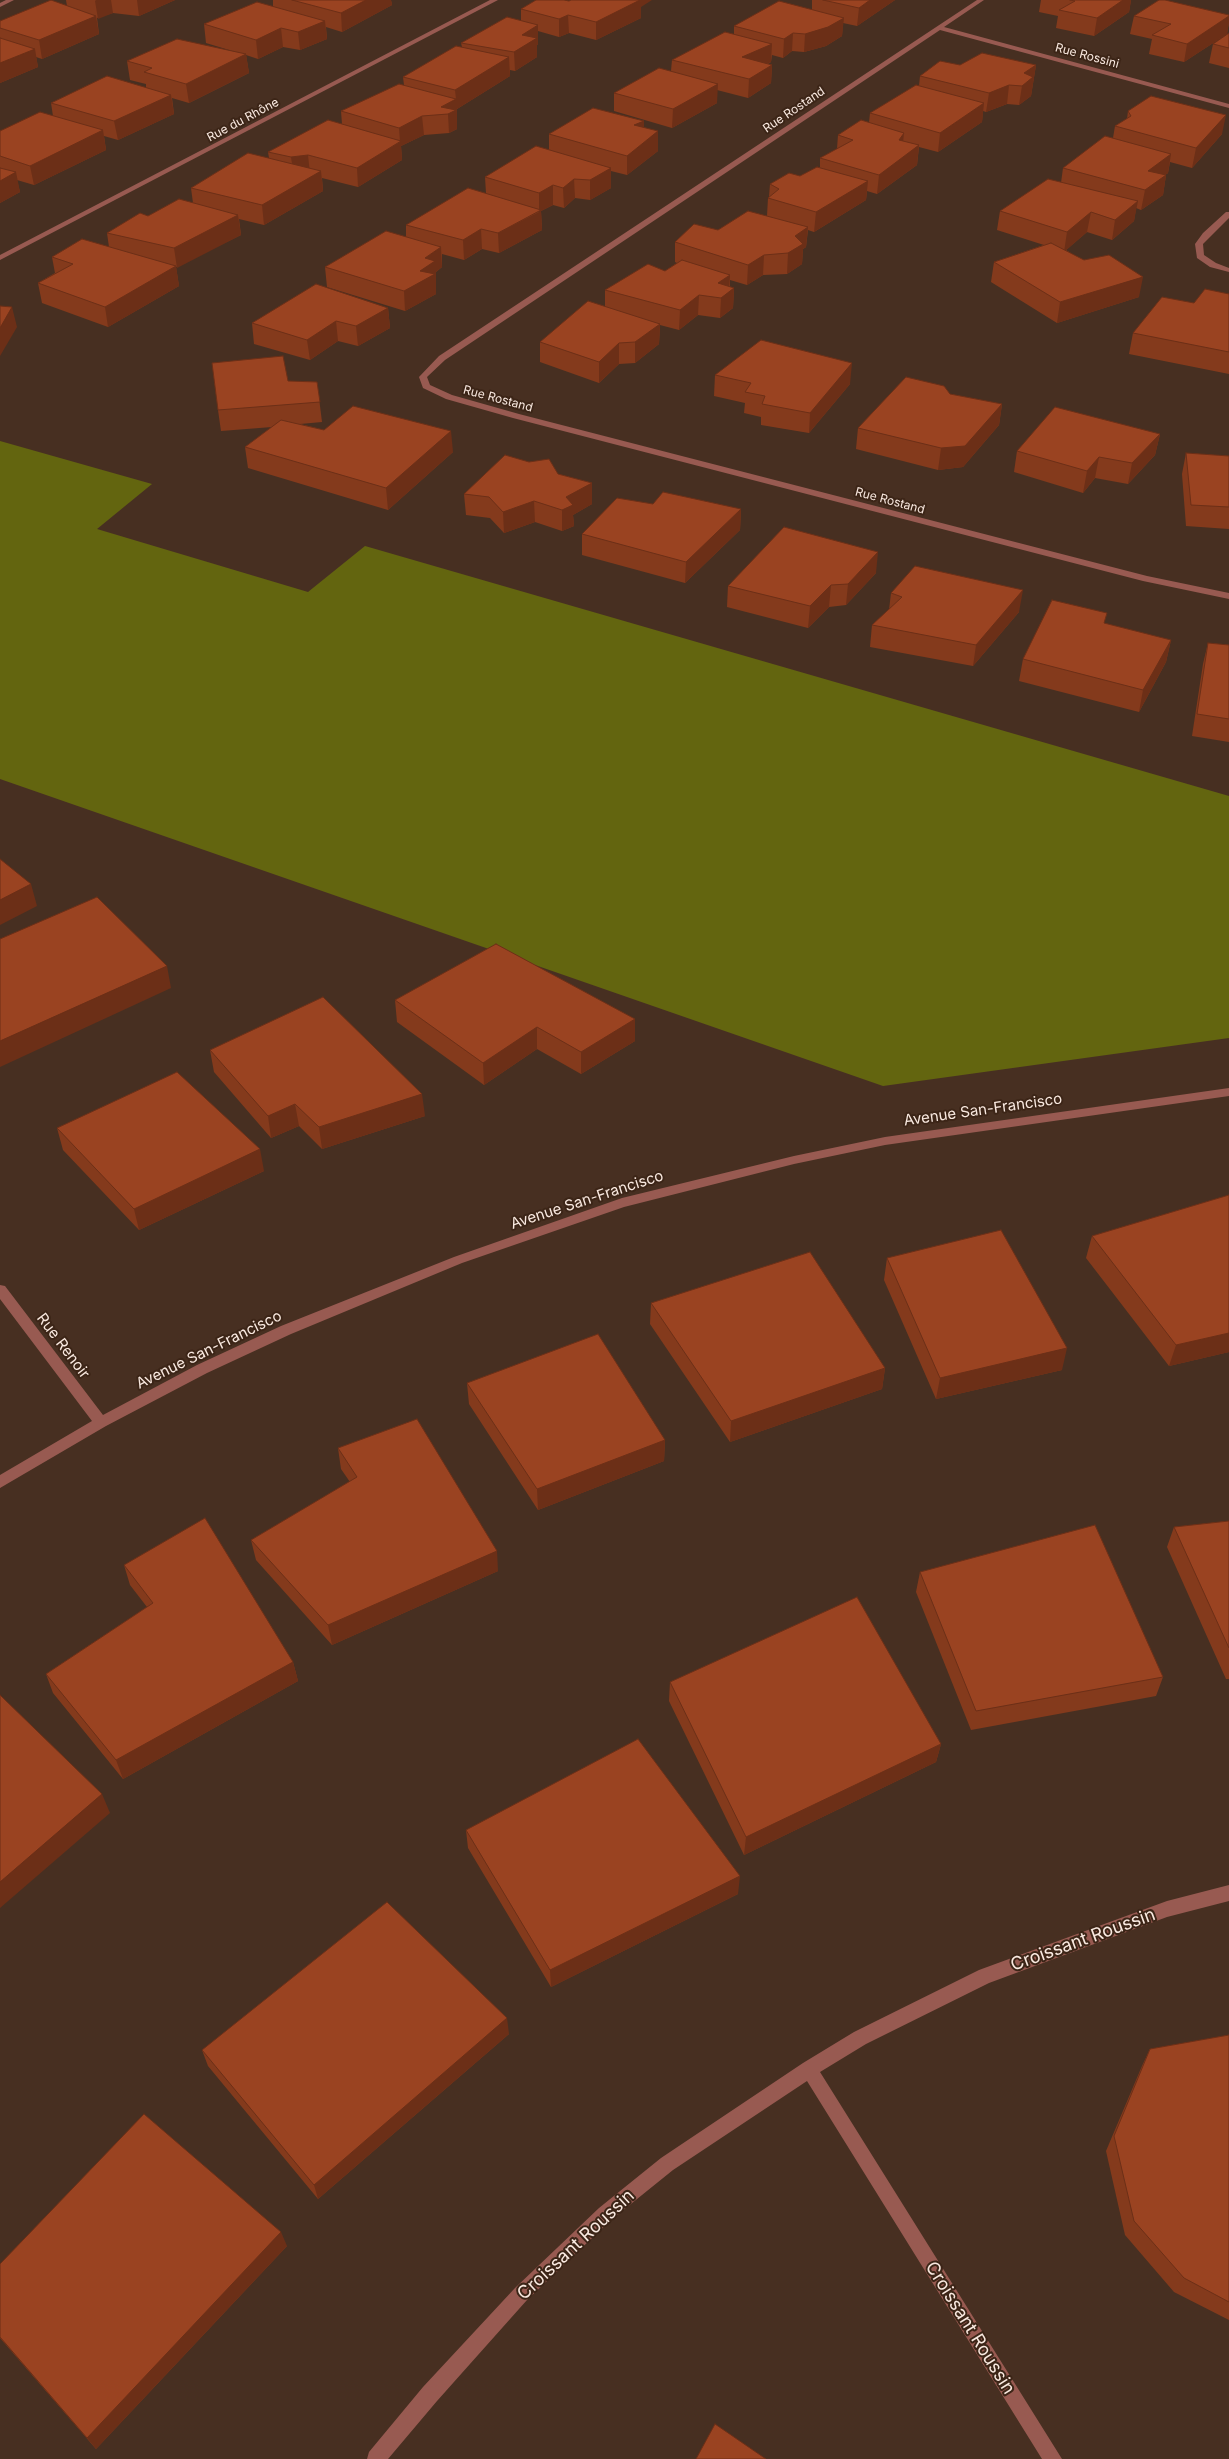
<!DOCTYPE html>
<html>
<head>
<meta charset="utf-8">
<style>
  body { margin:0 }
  canvas { display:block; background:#472f21 }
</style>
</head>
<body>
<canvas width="1229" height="2459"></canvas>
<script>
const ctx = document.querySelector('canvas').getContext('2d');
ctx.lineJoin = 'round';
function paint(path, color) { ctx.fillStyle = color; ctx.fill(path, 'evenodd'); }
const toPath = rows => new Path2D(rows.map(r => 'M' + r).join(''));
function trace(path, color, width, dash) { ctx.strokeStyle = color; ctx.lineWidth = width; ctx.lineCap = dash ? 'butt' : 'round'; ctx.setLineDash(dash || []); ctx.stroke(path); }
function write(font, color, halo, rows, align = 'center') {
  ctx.font = font + ' Inter,sans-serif'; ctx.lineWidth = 4; ctx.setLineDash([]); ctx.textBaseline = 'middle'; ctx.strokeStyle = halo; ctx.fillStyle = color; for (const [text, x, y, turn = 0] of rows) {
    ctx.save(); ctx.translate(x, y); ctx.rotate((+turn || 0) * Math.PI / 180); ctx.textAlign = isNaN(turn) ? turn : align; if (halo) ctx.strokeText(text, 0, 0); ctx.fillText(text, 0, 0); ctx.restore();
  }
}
paint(toPath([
  [0,441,152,484,97,529,308,592,365,546,1229,796,1229,1038,883,1086,0,779]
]), '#63650f');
paint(toPath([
  [6,0,14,0,0,7,0,3,6,0],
  [490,0,498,0,0,260,0,255,490,0],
  [977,0,984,0,944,27,1229,104,1229,108,940,30,445,360,427,377,430,385,452,395,519,414,1147,576,1229,593,1229,599,1143,581,513,418,446,399,423,388,419,377,439,356,977,0],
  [1226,212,1229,212,1229,218,1203,244,1204,255,1216,263,1229,268,1229,272,1210,267,1197,258,1195,244,1203,233,1226,212],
  [1229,1088,1229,1096,885,1145,794,1164,624,1207,462,1263,291,1334,207,1373,106,1426,0,1488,0,1475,92,1421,0,1299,0,1285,5,1286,103,1415,197,1365,281,1326,454,1257,622,1198,794,1156,885,1137,1229,1088],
  [1229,1885,1229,1901,1167,1917,989,1983,866,2044,820,2072,1062,2459,1042,2459,807,2081,673,2170,611,2220,527,2300,437,2401,388,2459,367,2459,369,2452,423,2387,515,2288,599,2208,661,2158,803,2063,854,2032,979,1970,1167,1901,1229,1885]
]), '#985a51');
paint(toPath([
  [66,0,175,0,139,16,113,13,97,18,99,34,42,59,36,57,38,67,0,83,0,21,67,6],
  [273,0,391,0,392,5,342,32,326,27,327,39,300,50,283,47,258,59,246,55,249,73,189,103,172,98,174,114,118,140,104,136,106,150,34,185,17,180,20,192,0,203,0,131,53,116,51,103,146,87,146,84,130,80,127,61,239,53,206,43,204,24,273,6],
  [812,0,895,0,857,26,843,23,842,36,826,46,804,52,792,51,783,58,772,55,771,62,768,64,772,65,771,83,748,98,717,90,717,103,672,128,614,111,614,93,671,71,672,60,734,34,734,26,812,9],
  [1041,0,1131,0,1129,12,1094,36,1056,28,1058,16,1039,12],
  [569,1,641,7,641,18,596,40,569,33,559,37,538,31,538,44,537,45,537,57,515,71,510,70,510,76,457,109,457,129,449,133,424,135,401,146,402,160,358,187,322,178,323,191,264,225,239,219,241,235,176,267,179,286,108,327,42,303,38,283,55,273,52,257,109,247,107,233,148,216,193,203,191,188,269,158,268,152,342,124,341,111,404,85,403,77,462,47,461,43,521,21,521,9],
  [1229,15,1229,22,1227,34,1184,62,1149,54,1152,39,1130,34,1134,16],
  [1229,33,1229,68,1209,63,1213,44],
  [960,65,1036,65,1031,96,1019,105,1007,104,986,112,983,111,982,122,938,152,919,147,917,165,877,194,867,191,866,200,814,232,808,230,806,247,803,249,802,264,787,274,763,275,747,285,730,280,730,287,734,288,733,308,720,318,698,315,679,330,660,325,659,344,635,363,619,364,599,383,540,362,540,342,605,306,605,290,665,271,677,263,675,262,675,242,767,216,768,198,769,197,770,184,800,176,820,167,820,158,837,149,838,135,869,123,870,113,919,86,920,76],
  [1128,111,1222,134,1192,168,1170,162,1168,173,1165,175,1166,175,1163,195,1141,210,1136,208,1134,221,1112,240,1087,232,1066,250,1139,297,1057,323,991,282,994,262,1044,245,997,230,1000,211,1061,183,1063,168,1113,138,1115,126,1127,119],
  [644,128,658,151,627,175,611,171,611,188,590,200,575,198,564,208,553,205,541,211,542,230,499,253,482,249,464,260,442,254,442,267,436,272,436,294,405,311,327,287,325,267,406,237,406,225,486,193,485,177,549,150,549,134],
  [1229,294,1229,374,1129,354,1133,333,1194,303],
  [388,308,390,328,358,346,338,341,310,360,254,344,252,323],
  [715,375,850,384,809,433,761,425,761,417,744,413,745,403,714,396],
  [288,381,317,382,322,422,300,424,324,430,453,452,388,510,248,468,245,447,272,427,221,431,218,410],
  [950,394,1002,404,999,425,963,467,938,470,856,449,858,428],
  [1160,434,1155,455,1128,484,1095,478,1083,493,1014,472,1017,451],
  [1186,453,1229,456,1229,529,1186,526,1182,474],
  [558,474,592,483,592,504,573,515,574,526,562,531,535,522,504,533,490,518,466,515,464,494],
  [653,504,741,509,740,530,685,583,582,555,582,534],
  [876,573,846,605,829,607,808,628,727,607,728,586],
  [891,593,1019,612,973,666,870,647,872,625,889,610],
  [1171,640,1166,662,1139,712,1019,681,1023,659],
  [1208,643,1229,645,1229,742,1192,736,1203,664],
  [395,1000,635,1019,635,1041,581,1074,537,1049,484,1085,397,1022],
  [210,1050,425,1116,322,1149,299,1126,271,1138,214,1072],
  [57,1128,264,1171,139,1230,63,1150],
  [1229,1195,1229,1352,1169,1366,1086,1258,1092,1236],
  [887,1258,1062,1370,936,1399,884,1280],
  [651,1303,885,1368,882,1389,730,1442,650,1324],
  [467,1383,665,1440,664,1461,538,1510,469,1404],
  [338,1448,498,1571,332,1645,256,1560,251,1540,350,1482,341,1469],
  [1229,1521,1229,1679,1226,1679,1167,1547,1174,1527],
  [124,1565,293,1662,298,1681,123,1779,53,1693,46,1674,147,1607,130,1585],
  [920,1572,1163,1677,1156,1696,971,1730,916,1592],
  [670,1682,941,1744,936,1762,744,1855,669,1701],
  [466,1830,738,1894,551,1987,468,1848],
  [509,2034,318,2199,208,2066,202,2050],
  [1229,2035,1229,2320,1174,2292,1125,2235,1106,2151,1142,2066,1150,2049],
  [287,2246,96,2449,0,2338,0,2264]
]), '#843a1c');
paint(toPath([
  [96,0,111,0,113,13,98,19,95,1],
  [137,0,175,0,139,16],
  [366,0,391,0,392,5,342,32,341,13],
  [634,0,652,0,641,7,641,18,596,40,596,22],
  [870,0,895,0,857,26,859,8],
  [1123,0,1131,0,1129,12,1094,36,1097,18],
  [568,15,569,33,559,37,559,19],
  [96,16,99,34,42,59,39,40],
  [1229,16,1229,22,1227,34,1184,62,1187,44],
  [844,18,842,36,826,46,804,52,805,34],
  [325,21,327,39,300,50,298,32],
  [538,25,538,44,537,45,537,57,515,71,514,52,522,35],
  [281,28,283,47,258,59,256,40],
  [793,33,792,51,783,58,784,39],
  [772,44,771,62,741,76,742,57],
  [35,49,38,67,0,83,0,63],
  [246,54,249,73,189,103,186,84],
  [509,57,510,76,457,109,457,129,449,133,448,114,441,107,456,99,455,90],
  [772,65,771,83,748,98,749,79],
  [1036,65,1031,96,1019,105,1024,73],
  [718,84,717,103,672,128,673,109],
  [1009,85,1007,104,986,112,989,93],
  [171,95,174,114,118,140,114,121],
  [984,103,982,122,938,152,940,133],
  [1226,115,1222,134,1192,168,1196,148],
  [422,116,424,135,401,146,402,160,358,187,357,168,400,142,399,128],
  [644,121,644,140,634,125],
  [103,130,106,150,34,185,30,166],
  [658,131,658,151,627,175,627,156],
  [904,133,902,152,899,140],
  [919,145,917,165,877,194,879,175],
  [1171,154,1168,173,1145,190,1148,171],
  [308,155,310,174,294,177,291,157],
  [611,168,611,188,590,200,590,180],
  [321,171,323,191,264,225,262,205],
  [16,172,20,192,0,203,0,181],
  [1166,175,1163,195,1141,210,1145,190],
  [574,179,575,198,564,208,563,188],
  [868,181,866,200,814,232,816,212],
  [553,185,553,205,541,211,542,230,499,253,498,233,539,212,539,193],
  [1138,201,1134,221,1112,240,1115,220],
  [1091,212,1087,232,1064,252,1067,232],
  [238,215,241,235,177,268,174,248],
  [808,227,806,247,803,249,802,264,787,274,788,253,795,236],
  [481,229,482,249,464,260,463,240],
  [441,247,442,267,436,272,436,294,405,311,404,291,420,271,425,258],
  [764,255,763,275,747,285,748,265],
  [176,266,179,286,108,327,105,307],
  [730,275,729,291,734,288,733,308,720,318,721,298,718,283],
  [1143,277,1139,297,1057,323,1060,302],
  [699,295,698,315,679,330,680,310],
  [12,307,17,327,0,356,0,328],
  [388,308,390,328,358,346,356,326],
  [336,321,338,341,310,360,307,340],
  [660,324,659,344,635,363,635,342],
  [619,343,619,364,599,383,599,362],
  [852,363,850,384,809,433,810,413],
  [1002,404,999,425,963,467,938,470,941,448],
  [451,431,453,452,388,510,386,488],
  [1160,434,1155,455,1128,484,1132,463],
  [1099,457,1095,478,1083,493,1087,471],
  [592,483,592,504,573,515,574,526,562,531,562,510,566,497],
  [534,501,535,522,504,533,503,512],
  [741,509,740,530,685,583,686,562],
  [878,552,876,573,846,605,848,584],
  [831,585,829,607,808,628,810,606],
  [1023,590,1019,612,973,666,976,645],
  [1171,640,1166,662,1139,712,1143,690],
  [31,884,37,906,0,925,0,900],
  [167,966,171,988,0,1067,0,1041],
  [635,1019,635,1041,581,1074,581,1052],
  [537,1027,537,1049,484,1085,483,1063],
  [422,1094,425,1116,322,1149,319,1127],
  [295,1104,299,1126,271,1138,268,1116],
  [260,1149,264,1171,139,1230,134,1209],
  [1229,1333,1229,1352,1169,1366,1176,1345],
  [1067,1348,1062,1370,936,1399,940,1378],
  [885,1368,882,1389,730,1442,731,1421],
  [665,1440,664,1461,538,1510,537,1489],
  [497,1551,498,1571,332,1645,328,1625],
  [293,1662,298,1681,123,1779,116,1760],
  [941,1744,936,1762,744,1855,746,1837],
  [102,1794,110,1813,0,1908,0,1882],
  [740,1876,738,1894,551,1987,550,1970],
  [507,2018,509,2034,318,2199,314,2185],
  [281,2232,287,2246,96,2449,87,2438]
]), '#6c2f17');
const building = toPath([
  [51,0,96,16,39,40,0,28,0,21,51,0],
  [292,0,366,0,341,13,292,0],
  [536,0,564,0,569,1,571,0,640,0,596,22,568,15,559,19,521,9,536,0],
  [823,0,870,0,859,8,823,0],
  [1070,0,1123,0,1097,18,1059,10,1075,1,1070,0],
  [1159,0,1165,0,1229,15,1229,16,1187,44,1152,35,1171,24,1134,16,1159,0],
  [779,1,844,18,828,27,805,34,793,33,784,39,734,26,779,1],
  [257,2,325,21,298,32,281,28,256,40,204,24,257,2],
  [507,17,538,25,522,35,537,38,514,52,461,43,507,17],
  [725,32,772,44,742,57,772,65,749,79,672,60,725,32],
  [1229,33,1229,48,1213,44,1229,33],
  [0,38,35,49,0,63,0,38],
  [177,39,246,54,186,84,144,72,152,68,127,61,177,39],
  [456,46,509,57,455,90,403,77,456,46],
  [982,53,1036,65,1024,73,1033,77,1022,86,1009,85,989,93,920,76,940,61,960,65,982,53],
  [659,68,718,84,673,109,614,93,659,68],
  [107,76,171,95,114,121,51,103,107,76],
  [399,84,456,99,441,107,456,110,448,114,422,116,399,128,341,111,399,84],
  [916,85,984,103,940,133,870,113,916,85],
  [1151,96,1226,115,1196,148,1115,126,1131,116,1128,111,1151,96],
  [593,108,644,121,634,125,658,131,627,156,549,134,593,108],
  [40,112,103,130,30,166,0,156,0,131,40,112],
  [328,120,401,141,357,168,308,155,291,157,268,152,328,120],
  [861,120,904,133,899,140,919,145,879,175,820,158,853,140,838,135,861,120],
  [1105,136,1171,154,1148,171,1166,175,1145,190,1063,168,1105,136],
  [536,146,611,168,590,180,574,179,563,188,553,185,539,193,485,177,536,146],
  [248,153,321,171,262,205,191,188,248,153],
  [817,167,868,181,816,212,768,198,779,189,770,184,789,173,800,176,817,167],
  [0,168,16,172,0,181,0,168],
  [1048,179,1138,201,1115,220,1091,212,1067,232,1000,211,1048,179],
  [468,188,541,210,498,233,481,229,463,240,406,225,468,188],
  [179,199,238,215,174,248,107,233,140,213,148,216,179,199],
  [748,211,808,227,795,236,803,244,788,253,764,255,748,265,675,242,694,224,718,230,748,211],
  [386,231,441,247,425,258,435,261,420,271,435,274,404,291,325,267,386,231],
  [82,239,176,266,105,307,38,283,73,264,52,257,82,239],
  [1051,243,1084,260,1109,255,1143,277,1060,302,994,262,1051,243],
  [682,260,730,275,718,283,734,288,721,298,699,295,680,310,605,290,648,264,665,271,682,260],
  [316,284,388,308,356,326,336,321,307,340,252,323,316,284],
  [1205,289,1229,294,1229,352,1133,333,1162,297,1194,303,1205,289],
  [588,301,660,324,635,342,619,343,599,362,540,342,588,301],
  [0,306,12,307,0,328,0,306],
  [761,340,852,363,810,413,762,404,765,396,745,392,751,383,715,375,761,340],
  [283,356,288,381,317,382,320,402,218,410,212,363,283,356],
  [906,377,944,386,950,394,1002,404,965,446,941,448,858,428,906,377],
  [353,406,451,431,386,488,245,447,281,420,324,430,353,406],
  [1055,407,1160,434,1132,463,1099,457,1087,471,1017,451,1055,407],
  [1186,453,1229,456,1229,507,1191,505,1186,453],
  [505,455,529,462,549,459,558,474,592,483,566,497,573,505,562,510,534,501,503,512,489,497,464,494,505,455],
  [663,492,741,509,686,562,582,534,617,498,653,504,663,492],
  [784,527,878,552,848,584,831,585,810,606,728,586,784,527],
  [915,566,1023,590,976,645,872,625,902,597,891,593,915,566],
  [1052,600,1107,613,1104,623,1171,640,1143,690,1023,659,1052,600],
  [1208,643,1229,645,1229,719,1197,714,1208,643],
  [0,859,31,884,0,900,0,859],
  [97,897,167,966,0,1041,0,939,97,897],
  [496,944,635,1019,581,1052,537,1027,483,1063,395,1000,496,944],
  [323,997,422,1094,319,1127,295,1104,268,1116,210,1050,323,997],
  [177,1072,260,1149,134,1209,57,1128,177,1072],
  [1229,1195,1229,1333,1176,1345,1092,1236,1229,1195],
  [1001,1230,1067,1348,940,1378,887,1258,1001,1230],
  [810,1252,885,1368,731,1421,651,1303,810,1252],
  [598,1334,665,1440,537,1489,467,1383,598,1334],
  [417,1419,497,1551,328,1625,251,1540,357,1477,338,1448,417,1419],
  [205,1518,293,1662,116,1760,46,1674,153,1603,124,1565,205,1518],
  [1229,1521,1229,1648,1174,1527,1229,1521],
  [1095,1525,1163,1677,976,1711,920,1572,1095,1525],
  [857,1597,941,1744,746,1837,670,1682,857,1597],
  [0,1695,102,1794,0,1882,0,1695],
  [638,1739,740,1876,550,1970,466,1830,638,1739],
  [387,1902,507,2018,314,2185,202,2050,387,1902],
  [1229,2035,1229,2302,1184,2278,1134,2221,1114,2136,1150,2049,1229,2035],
  [144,2114,281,2232,87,2438,0,2337,0,2264,144,2114],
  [715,2424,766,2459,696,2459,715,2424]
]);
paint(building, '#9a4321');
trace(building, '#6c2f17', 1);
write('12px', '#f9e9e0', '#3c2517', [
  ["Rue Rossini",1087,56,15],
  ["Rue Rostand",794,110,-34],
  ["Rue du Rhône",243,120,-28],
  ["Rue Rostand",498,399,15],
  ["Rue Rostand",890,501,15]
]);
write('15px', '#f9e9e0', '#3c2517', [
  ["Avenue San-Francisco",983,1110,-8],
  ["Avenue San-Francisco",587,1200,-18],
  ["Rue Renoir",63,1346,53],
  ["Avenue San-Francisco",209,1350,-26]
]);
write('18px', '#f9e9e0', '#3c2517', [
  ["Croissant Roussin",1083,1940,-20],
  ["Croissant Roussin",576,2245,-43],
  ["Croissant Roussin",970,2328,58]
]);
</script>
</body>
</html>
